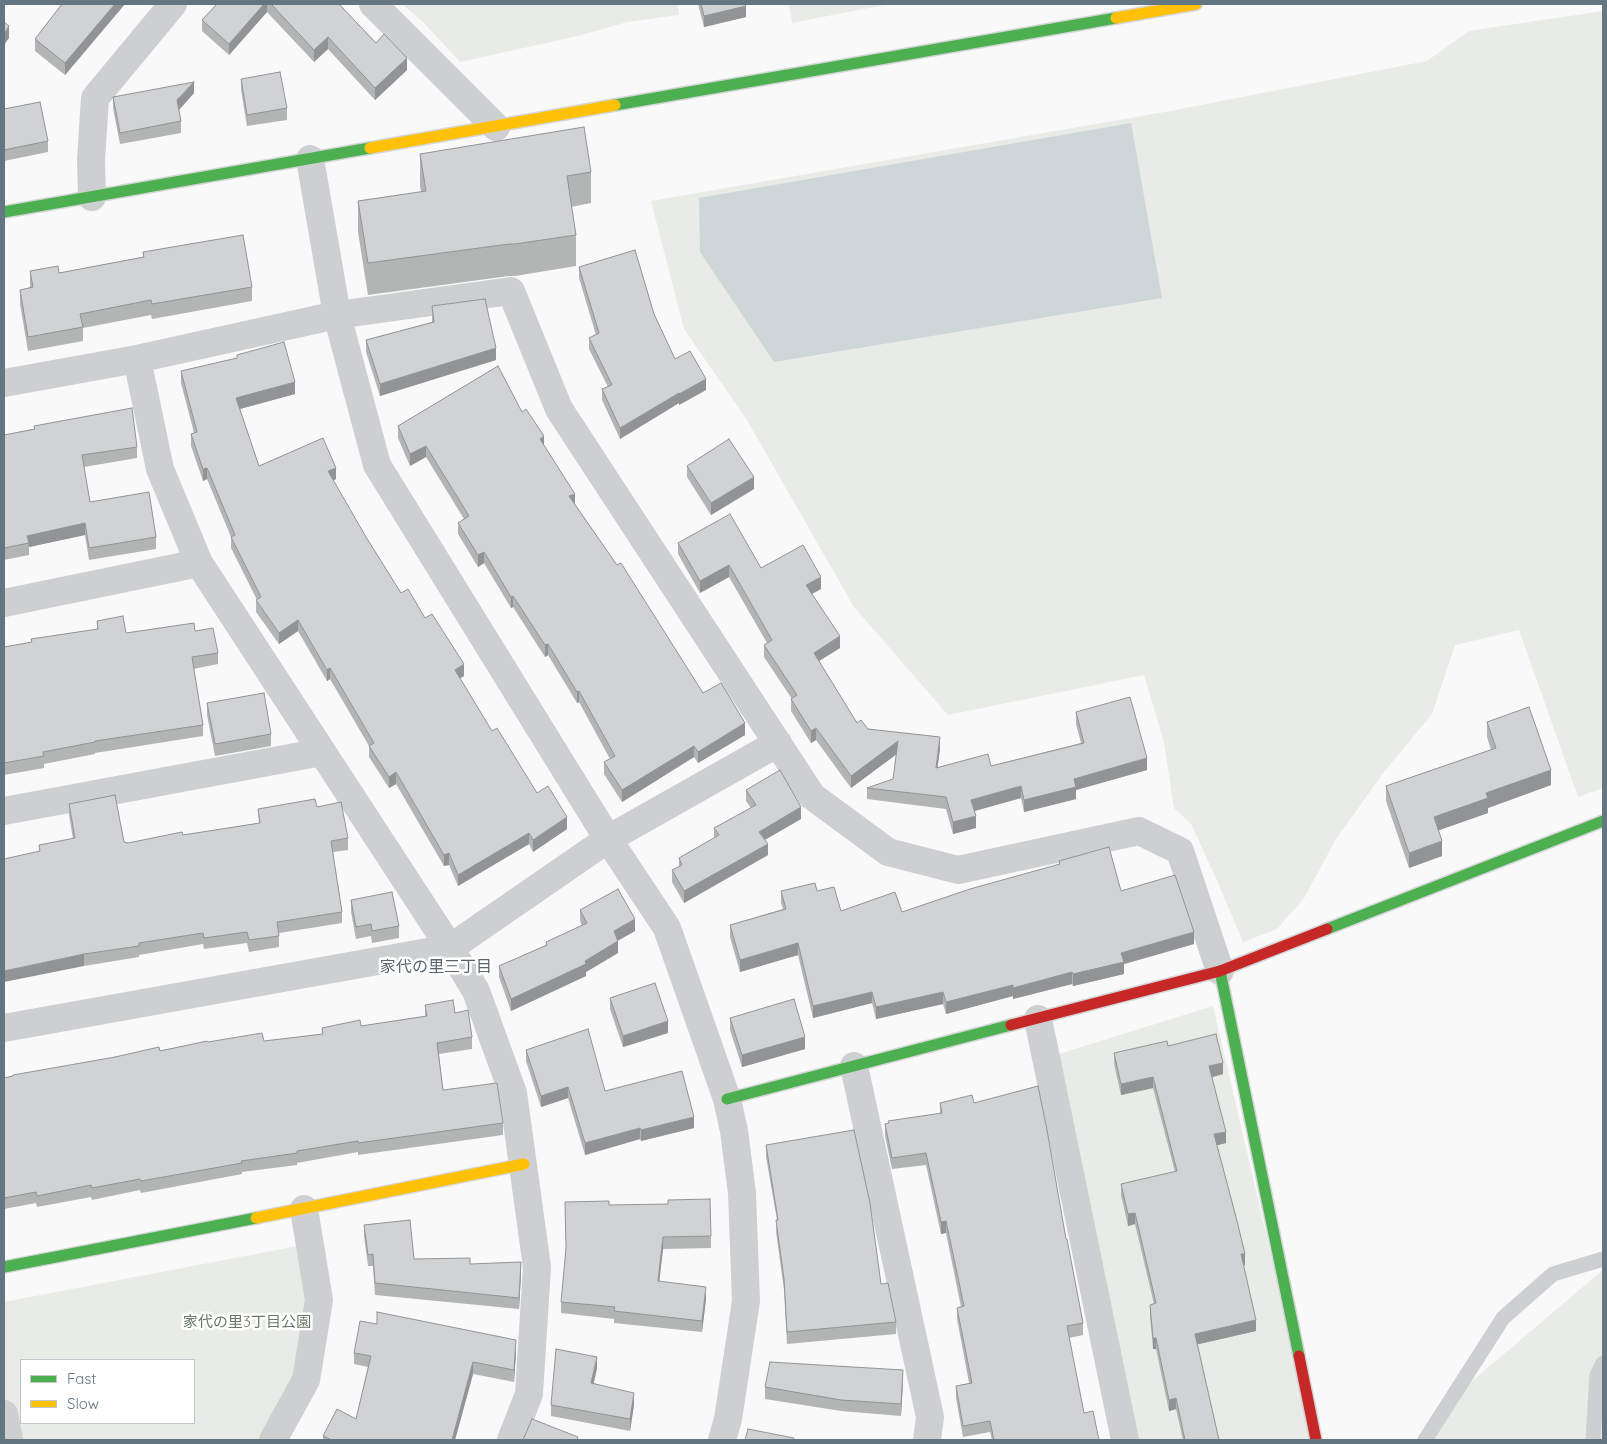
<!DOCTYPE html>
<html>
<head>
<meta charset="utf-8">
<style>
  body { margin:0 }
  #map { position:relative; width:1607px; height:1444px; overflow:hidden; background:#f9f9f9; font-family:Quicksand,sans-serif }
  canvas { display:block }
  .frame { position:absolute; inset:0; border:5px solid #657683; pointer-events:none }
  .legend { position:absolute; left:20px; top:1359px; width:175px; height:65px; box-sizing:border-box; background:#fff; border:1px solid #c1c8cd; margin:0; padding:6px 9px; list-style:none; font-size:15px; color:#657683 }
  .legend li { display:flex; align-items:center; gap:10px; height:25px }
  .legend b { width:25px; border:1px solid #c1c8cd }
</style>
</head>
<body>
<div id="map">
<canvas width="1607" height="1444"></canvas>
<div class="frame"></div>
<ul class="legend">
<li><b style="height:6px;background:#4caf50"></b>Fast</li>
<li><b style="height:6px;background:#ffc107"></b>Slow</li>
</ul>
</div>
<script>
const ctx = document.querySelector('canvas').getContext('2d');
ctx.lineJoin = 'round';
function paint(path, color) { ctx.fillStyle = color; ctx.fill(path, 'evenodd'); }
const toPath = rows => new Path2D(rows.map(r => 'M' + r).join(''));
function trace(path, color, width, dash) { ctx.strokeStyle = color; ctx.lineWidth = width; ctx.lineCap = dash ? 'butt' : 'round'; ctx.setLineDash(dash || []); ctx.stroke(path); }
function write(font, color, halo, rows, align = 'center') {
  ctx.font = font + ' Quicksand,"Noto Sans JP",sans-serif'; ctx.lineWidth = 5; ctx.setLineDash([]); ctx.textBaseline = 'middle'; ctx.strokeStyle = halo; ctx.fillStyle = color; for (const [text, x, y, turn = 0] of rows) {
    ctx.save(); ctx.translate(x, y); ctx.rotate((+turn || 0) * Math.PI / 180); ctx.textAlign = isNaN(turn) ? turn : align; if (halo) ctx.strokeText(text, 0, 0); ctx.fillText(text, 0, 0); ctx.restore();
  }
}
paint(toPath([
  [402,4,678,4,679,15,627,22,578,36,460,62,424,23],
  [789,4,889,4,792,23],
  [1603,11,1603,788,1578,797,1519,630,1455,645,1432,714,1384,772,1336,839,1304,898,1277,929,1243,942,1216,878,1191,824,1174,808,1164,742,1144,675,948,715,854,607,747,420,684,329,651,201,1165,112,1427,61,1469,31],
  [1213,1006,1314,1440,1126,1440,1046,1058],
  [303,1245,319,1295,301,1379,269,1440,9,1440,4,1414,4,1302],
  [21,1360,194,1360,194,1423,21,1423],
  [1603,1270,1603,1440,1434,1440,1440,1408]
]), '#e8ebe6');
paint(toPath([
  [1131,123,1162,298,774,362,700,252,699,198]
]), '#ced6d9');
const fast = toPath([
  [615,105,1116,18],
  [4,212,370,148],
  [1327,929,1603,821],
  [1220,971,1299,1356],
  [727,1099,1011,1025],
  [4,1267,256,1218]
]);
const slow = toPath([
  [1116,18,1196,4],
  [370,148,615,105],
  [256,1218,524,1164]
]);
const jam = toPath([
  [1011,1025,1220,971,1327,929],
  [1299,1356,1316,1440]
]);
trace(fast, '#d5d6d7', 14);
trace(slow, '#d5d6d7', 14);
trace(jam, '#d5d6d7', 14);
trace(toPath([
  [1425,1440,1503,1318,1553,1274,1603,1259],
  [1593,1440,1597,1375,1603,1363]
]), '#cecfd0', 15);
trace(toPath([
  [373,4,496,127],
  [310,159,337,315,377,465,608,839,667,928,727,1099,734,1131,742,1193,746,1301,728,1419,722,1440],
  [92,197,91,160,95,98,173,4],
  [137,359,160,469,199,563,450,948,476,991,513,1093,537,1267,529,1394,511,1440],
  [4,383,137,359,337,315,511,291,559,409,812,796,888,852,958,870,1139,831,1180,851,1220,971],
  [4,603,199,563],
  [4,811,322,752],
  [1038,1019,1125,1440],
  [4,1028,450,948,608,839,778,743],
  [854,1066,930,1417,927,1440],
  [4,1414,9,1440],
  [273,1440,306,1380,319,1300,304,1209]
]), '#cecfd0', 28);
trace(fast, '#4caf50', 11);
trace(slow, '#ffc107', 11);
trace(jam, '#c62828', 11);
paint(toPath([
  [62,4,125,4,65,75,35,51,35,39],
  [217,4,339,4,376,43,407,70,375,100,328,49,314,62,267,12,229,55,202,31,202,20],
  [698,4,745,4,746,17,704,27],
  [241,79,287,108,287,120,247,126,241,90],
  [194,93,179,110,181,121,181,133,120,144,113,108,113,97],
  [4,109,48,141,48,152,4,161],
  [420,154,591,172,591,203,571,207,576,235,576,266,515,276,509,276,368,295,358,232,358,201,421,192,420,186],
  [143,252,252,287,252,301,152,319,151,315,83,328,83,341,28,351,20,304,20,290,30,288,30,271,59,273,143,257],
  [579,267,654,314,675,359,706,390,679,405,679,403,620,439,602,400,602,389,608,387,589,349,589,338,596,335,579,278],
  [432,306,496,360,380,396,366,352,366,340,432,322],
  [237,355,295,394,240,409,259,466,336,479,333,481,366,537,401,593,425,618,464,676,460,678,492,731,537,793,567,829,533,852,529,844,458,886,449,865,444,866,396,784,389,788,369,757,369,746,330,679,327,681,298,631,279,644,256,612,256,600,257,600,231,548,231,537,207,479,203,481,191,446,191,434,194,433,181,383,181,371,237,358],
  [522,412,544,445,575,504,703,693,745,735,698,763,694,757,622,802,604,774,604,762,610,759,579,702,577,703,548,655,545,657,513,607,511,608,484,563,478,567,458,534,458,523,464,519,426,457,410,466,398,438,398,426],
  [34,426,137,447,137,458,84,467,90,502,156,537,156,549,89,560,85,535,29,547,29,555,4,560,4,435,34,429],
  [687,466,754,489,711,515,687,477],
  [678,543,761,568,821,589,812,594,840,648,819,661,857,723,868,729,940,749,937,768,991,766,1081,743,1076,724,1076,712,1147,770,1076,790,1076,799,1024,812,1021,798,974,811,976,828,953,834,946,809,867,799,867,788,893,779,897,754,851,788,816,740,811,743,791,711,791,699,792,699,764,657,764,645,767,643,729,577,700,593,678,554],
  [97,621,126,633,195,631,218,653,218,664,193,669,203,725,203,736,95,753,95,754,44,764,44,768,4,775,4,647,31,642,31,639,97,630],
  [207,703,271,734,271,746,215,756,207,715],
  [1487,722,1551,785,1488,808,1488,813,1438,830,1442,856,1409,868,1386,801,1386,786,1491,750,1487,737],
  [746,790,801,819,765,840,768,855,684,903,672,882,672,870,679,867,679,858,714,838,714,828,751,808,746,801],
  [69,804,124,842,128,843,183,835,259,823,258,809,317,807,348,838,348,850,333,852,342,912,342,923,279,933,279,947,249,952,247,943,204,949,203,944,139,955,139,957,84,966,39,851,39,845,73,839,69,815],
  [1059,861,1121,891,1194,944,1124,964,1124,974,1073,986,1072,984,1013,999,1013,996,946,1014,943,1004,876,1019,872,1003,813,1018,798,955,740,972,730,937,730,925,783,909,781,903,781,891,817,891,841,911,902,912,1059,864],
  [351,900,399,926,399,938,372,943,371,936,356,939,351,912],
  [580,910,635,931,618,940,618,953,586,972,586,976,511,1011,499,977,499,966,546,945,546,942,582,926,580,921],
  [610,998,668,1033,623,1047,610,1009],
  [425,1005,455,1013,472,1037,472,1049,439,1054,443,1090,503,1123,503,1135,358,1155,358,1152,297,1163,297,1165,242,1172,242,1174,141,1193,140,1190,92,1200,91,1197,37,1207,36,1203,4,1209,4,1078,208,1042,264,1041,322,1034,322,1028,361,1026,425,1016],
  [730,1018,805,1049,742,1067,730,1030],
  [1168,1046,1223,1074,1212,1077,1226,1143,1217,1145,1245,1265,1243,1265,1256,1331,1197,1344,1219,1440,1183,1440,1176,1409,1169,1411,1156,1349,1153,1349,1150,1316,1150,1305,1154,1304,1135,1224,1128,1226,1121,1195,1121,1184,1175,1172,1153,1088,1121,1095,1114,1064,1114,1053],
  [526,1050,605,1091,694,1128,641,1141,640,1139,585,1155,568,1098,541,1107,526,1061],
  [940,1103,974,1103,1066,1239,1083,1323,1083,1335,1069,1338,1084,1413,1099,1440,992,1440,990,1432,963,1437,956,1398,956,1386,969,1383,957,1319,957,1308,961,1307,946,1233,941,1234,926,1165,892,1169,885,1136,885,1124,940,1113],
  [766,1145,881,1284,896,1322,896,1334,787,1344,784,1290,776,1232,777,1220,766,1157],
  [609,1205,711,1236,711,1248,663,1249,659,1281,706,1299,702,1332,614,1323,614,1319,561,1313,561,1302],
  [364,1225,414,1259,470,1264,521,1274,519,1309,375,1295,373,1266,368,1266,364,1236],
  [377,1312,516,1352,514,1382,473,1374,455,1440,323,1440,323,1436,356,1419,368,1367,354,1364,354,1353,377,1324],
  [597,1368,594,1383,634,1405,630,1431,551,1416,551,1405],
  [903,1381,901,1416,841,1411,765,1399,765,1387]
]), '#b3b5b5');
paint(toPath([
  [115,4,125,4,65,75,65,63],
  [264,4,267,4,267,12,229,55,229,44],
  [746,6,746,17,704,27,704,16],
  [9,26,9,38,4,45,4,34],
  [328,37,328,49,314,62,314,50],
  [407,58,407,70,375,100,375,88],
  [194,82,194,93,177,112,177,100],
  [496,348,496,360,380,396,380,384],
  [706,379,706,390,679,405,679,394],
  [295,382,295,394,236,410,236,398],
  [679,393,679,403,620,439,620,428],
  [544,436,544,447,540,439],
  [426,446,426,457,410,466,410,454],
  [207,468,207,479,203,481,203,469],
  [336,468,336,479,328,483,328,471],
  [754,477,754,489,711,515,711,503],
  [575,494,575,505,569,496],
  [85,523,85,535,29,547,27,536],
  [484,552,484,563,478,567,478,555],
  [729,565,729,577,700,593,700,581],
  [821,577,821,589,806,597,806,585],
  [513,596,513,607,511,608,511,597],
  [298,620,298,631,279,644,279,633],
  [840,636,840,648,814,664,814,653],
  [548,644,548,655,545,657,545,645],
  [464,664,464,676,455,681,455,670],
  [330,668,330,679,327,681,327,670],
  [579,691,579,702,577,703,577,692],
  [745,723,745,735,698,763,698,752],
  [816,728,816,740,811,743,811,731],
  [940,737,940,749,936,780,936,768],
  [898,741,898,753,851,788,851,776],
  [694,746,694,757,622,802,622,790],
  [1147,758,1147,770,1076,790,1076,799,1024,812,1024,800,1074,779],
  [1551,770,1551,785,1488,808,1488,813,1434,832,1434,817,1486,793],
  [396,772,396,784,389,788,389,777],
  [1021,786,1021,798,971,812,971,800],
  [801,807,801,819,759,843,759,832],
  [976,816,976,828,953,834,953,822],
  [567,817,567,829,533,852,533,840],
  [529,833,529,844,458,886,458,875],
  [1442,841,1442,856,1409,868,1409,853],
  [768,844,768,855,684,903,684,891],
  [449,853,449,865,444,866,444,855],
  [635,919,635,931,614,943,614,931],
  [1194,932,1194,944,1124,964,1124,974,1073,986,1073,974,1121,953],
  [618,941,618,953,586,972,586,976,511,1011,511,999,585,961],
  [798,943,798,955,740,972,740,960],
  [84,954,84,966,4,982,4,971],
  [1072,972,1072,984,1013,999,1013,988],
  [1013,985,1013,996,946,1014,946,1002],
  [872,992,872,1003,813,1018,813,1006],
  [943,992,943,1004,876,1019,876,1007],
  [668,1021,668,1033,623,1047,623,1036],
  [805,1037,805,1049,742,1067,742,1055],
  [1223,1063,1223,1074,1209,1078,1209,1066],
  [1153,1077,1153,1088,1121,1095,1121,1084],
  [568,1087,568,1098,541,1107,541,1096],
  [694,1117,694,1128,641,1141,641,1130],
  [640,1128,640,1139,585,1155,585,1143],
  [1226,1132,1226,1143,1214,1146,1214,1134],
  [1135,1213,1135,1224,1128,1226,1128,1214],
  [946,1221,946,1233,941,1234,941,1222],
  [663,1237,663,1249,658,1293,658,1281],
  [1241,1254,1245,1254,1245,1265,1241,1266],
  [521,1262,521,1274,519,1309,519,1298],
  [706,1287,706,1299,702,1332,702,1321],
  [1256,1320,1256,1331,1195,1345,1195,1334],
  [1153,1338,1156,1338,1156,1349,1153,1349],
  [516,1340,516,1352,514,1382,514,1370],
  [597,1357,597,1368,591,1394,591,1383],
  [473,1362,473,1374,455,1440,452,1440],
  [903,1370,903,1381,901,1416,901,1404],
  [634,1393,634,1405,630,1431,630,1419],
  [1176,1398,1176,1409,1169,1411,1169,1400]
]), '#929394');
const building = toPath([
  [62,4,115,4,65,63,35,39,62,4],
  [217,4,264,4,229,44,202,20,217,4],
  [271,4,339,4,376,43,384,34,407,58,375,88,328,37,314,50,271,4],
  [701,4,745,4,746,6,704,16,701,4],
  [4,22,9,26,4,34,4,22],
  [280,72,287,108,247,115,241,79,280,72],
  [194,82,177,100,181,121,120,133,113,97,194,82],
  [40,102,48,141,4,150,4,109,40,102],
  [584,127,591,172,567,176,576,235,515,244,509,244,368,263,358,201,426,191,420,154,584,127],
  [243,235,252,287,152,304,151,300,80,314,83,327,28,337,20,290,33,287,30,271,58,266,59,273,144,257,143,252,243,235],
  [635,250,654,314,675,359,690,351,706,379,679,394,679,393,620,428,602,389,612,385,589,338,599,333,579,267,635,250],
  [485,299,496,348,380,384,366,340,434,322,432,306,485,299],
  [284,342,295,382,236,398,259,466,323,438,336,468,328,471,366,537,401,593,408,589,425,618,432,614,464,664,455,670,492,731,497,728,537,793,548,786,567,817,533,840,529,833,458,875,449,853,444,855,396,772,389,777,369,746,374,743,330,668,327,670,298,620,279,633,256,600,261,597,231,537,235,535,207,468,203,469,191,434,197,432,181,371,237,358,237,355,284,342],
  [498,366,522,412,526,409,544,436,540,439,575,494,569,496,617,565,621,563,703,693,721,683,745,723,698,752,694,746,622,790,604,762,615,756,579,691,577,692,548,644,545,645,513,596,511,597,484,552,478,555,458,523,469,516,426,446,410,454,398,426,498,366],
  [132,408,137,447,82,455,90,502,149,492,156,537,89,548,85,523,27,536,29,543,4,548,4,435,35,429,34,426,132,408],
  [729,439,754,477,711,503,687,466,729,439],
  [730,514,761,568,803,545,821,577,806,585,840,636,814,653,857,723,861,720,868,729,940,737,936,768,988,754,991,766,1084,743,1076,712,1130,697,1147,758,1074,779,1076,787,1024,800,1021,786,971,800,976,816,953,822,946,797,867,788,893,779,898,741,851,776,816,728,811,731,791,699,797,695,764,645,772,640,729,565,700,581,678,543,730,514],
  [123,616,126,633,194,623,195,631,213,628,218,653,192,657,203,725,95,741,95,742,43,752,44,756,4,763,4,647,32,642,31,639,98,629,97,621,123,616],
  [264,693,271,734,215,744,207,703,264,693],
  [1529,707,1551,770,1486,793,1488,798,1434,817,1442,841,1409,853,1386,786,1496,748,1487,722,1529,707],
  [780,770,801,807,759,832,768,844,684,891,672,870,682,865,679,858,719,835,714,828,756,805,746,790,780,770],
  [115,795,124,842,128,843,182,832,183,835,260,823,258,809,315,799,317,807,341,802,348,838,331,841,342,912,277,922,279,936,249,940,247,932,204,938,203,933,139,943,139,946,84,954,4,971,4,859,40,851,39,845,75,838,69,804,115,795],
  [1109,847,1121,891,1175,875,1194,932,1121,953,1124,962,1073,974,1072,972,1013,988,1013,985,946,1002,943,992,876,1007,872,992,813,1006,798,943,740,960,730,925,786,909,781,891,815,883,817,891,834,887,841,911,895,892,902,912,970,889,1060,864,1059,861,1109,847],
  [618,889,635,919,614,931,618,941,585,961,586,964,511,999,499,966,547,945,546,942,587,923,580,910,618,889],
  [392,892,399,926,372,931,371,924,356,927,351,900,392,892],
  [655,983,668,1021,623,1036,610,998,655,983],
  [794,999,805,1037,742,1055,730,1018,794,999],
  [453,1000,455,1013,468,1010,472,1037,437,1043,443,1090,497,1083,503,1123,358,1143,358,1141,297,1151,297,1153,241,1161,242,1163,141,1181,140,1179,92,1188,91,1185,37,1196,36,1192,4,1198,4,1078,13,1076,13,1075,115,1057,159,1047,160,1051,207,1041,208,1042,262,1033,264,1041,323,1034,322,1028,360,1020,361,1026,427,1016,425,1005,453,1000],
  [588,1029,605,1091,682,1071,694,1117,641,1130,640,1128,585,1143,568,1087,541,1096,526,1050,588,1029],
  [1216,1034,1223,1063,1209,1066,1226,1132,1214,1134,1237,1221,1245,1254,1241,1254,1256,1320,1195,1334,1219,1440,1185,1440,1176,1398,1169,1400,1156,1338,1153,1338,1150,1305,1156,1303,1135,1213,1128,1214,1121,1184,1177,1171,1153,1077,1121,1084,1114,1053,1167,1041,1168,1046,1216,1034],
  [1038,1086,1047,1130,1066,1239,1067,1239,1083,1323,1067,1326,1084,1413,1093,1411,1099,1440,994,1440,990,1421,963,1426,956,1386,972,1383,957,1308,964,1306,946,1221,941,1222,926,1153,892,1158,885,1124,889,1123,888,1121,942,1113,940,1103,972,1095,974,1103,1038,1086],
  [854,1130,870,1203,881,1284,888,1283,896,1322,787,1332,784,1279,776,1220,778,1220,766,1145,854,1130],
  [710,1199,711,1236,663,1237,658,1281,706,1287,702,1321,614,1311,615,1307,561,1302,566,1248,565,1202,609,1201,609,1205,668,1204,668,1200,710,1199],
  [410,1220,414,1259,470,1258,470,1264,521,1262,519,1298,375,1283,373,1254,368,1255,364,1225,410,1220],
  [377,1312,516,1340,514,1370,473,1362,452,1440,332,1440,323,1436,337,1409,356,1419,371,1356,354,1353,360,1321,377,1324,377,1312],
  [556,1349,597,1357,591,1383,634,1393,630,1419,551,1405,556,1349],
  [770,1362,903,1370,901,1404,841,1400,765,1387,770,1362],
  [532,1419,578,1437,577,1440,523,1440,532,1419],
  [748,1429,794,1438,794,1440,745,1440,748,1429]
]);
paint(building, '#d0d2d3');
trace(building, '#929394', 1);
write('15px', '#687a64', '#fff', [
  ["家代の里3丁目公園",247,1322]
]);
write('16px', '#57646e', '#fff', [
  ["家代の里三丁目",436,967]
]);
</script>
</body>
</html>
